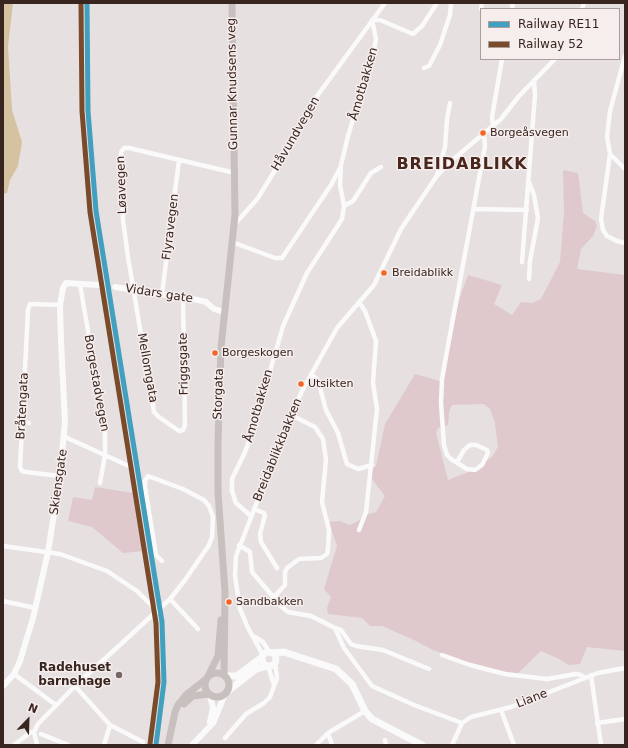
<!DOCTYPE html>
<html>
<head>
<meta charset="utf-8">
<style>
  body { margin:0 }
  #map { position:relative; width:628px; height:748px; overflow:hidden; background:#e6e0e0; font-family:"DejaVu Sans",sans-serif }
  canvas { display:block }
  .frame { position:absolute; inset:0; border:4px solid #38251f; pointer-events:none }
  .legend { position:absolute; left:480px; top:8px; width:140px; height:52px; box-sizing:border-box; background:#f6eded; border:1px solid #aa9d9b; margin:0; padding:5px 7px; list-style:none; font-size:12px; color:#38251f }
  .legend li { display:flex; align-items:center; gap:8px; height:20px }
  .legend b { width:20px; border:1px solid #aa9d9b }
  .north { position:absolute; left:8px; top:700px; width:40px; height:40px; -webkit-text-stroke:3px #f6eded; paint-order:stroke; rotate:23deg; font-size:11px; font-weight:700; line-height:16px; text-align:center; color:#38251f }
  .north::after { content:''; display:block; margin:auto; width:14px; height:18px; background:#38251f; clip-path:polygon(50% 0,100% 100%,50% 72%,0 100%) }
</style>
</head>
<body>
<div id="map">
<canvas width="628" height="748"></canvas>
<div class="frame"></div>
<ul class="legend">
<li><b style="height:5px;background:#419fc0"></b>Railway RE11</li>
<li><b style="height:5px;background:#7a4b2a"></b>Railway 52</li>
</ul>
<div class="north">N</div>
</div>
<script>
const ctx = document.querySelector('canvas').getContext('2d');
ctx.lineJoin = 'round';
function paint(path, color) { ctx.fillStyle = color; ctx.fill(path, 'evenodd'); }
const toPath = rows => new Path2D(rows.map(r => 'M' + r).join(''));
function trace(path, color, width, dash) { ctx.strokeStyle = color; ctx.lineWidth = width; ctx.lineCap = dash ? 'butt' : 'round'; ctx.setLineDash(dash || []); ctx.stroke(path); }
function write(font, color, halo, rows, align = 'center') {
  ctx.font = font + ' "DejaVu Sans",sans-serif'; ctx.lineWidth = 3; ctx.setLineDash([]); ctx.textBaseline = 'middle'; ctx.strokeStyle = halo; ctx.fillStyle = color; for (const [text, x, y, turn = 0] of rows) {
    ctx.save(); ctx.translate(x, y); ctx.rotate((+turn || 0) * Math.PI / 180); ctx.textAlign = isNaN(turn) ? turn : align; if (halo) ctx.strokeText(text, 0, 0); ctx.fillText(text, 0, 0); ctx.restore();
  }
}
paint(toPath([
  [563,170,578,173,583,213,595,221,597,226,593,236,581,249,577,269,625,275,625,651,587,647,580,664,568,665,561,660,541,651,516,675,480,667,433,650,414,640,382,626,370,626,362,618,328,614,327,608,331,597,324,589,337,546,329,522,339,521,350,525,360,520,362,516,376,512,385,496,371,478,371,469,376,466,385,424,415,374,440,381,446,350,460,297,468,275,502,285,494,304,512,315,521,302,532,303,541,299,560,262,564,212],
  [484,404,490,409,495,423,498,447,492,457,471,471,448,480,436,433,438,428,448,425,449,412,452,405],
  [95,487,133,493,144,551,123,553,92,527,68,521,73,497,92,500]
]), '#dfc9cd');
paint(toPath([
  [3,3,13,3,8,47,12,110,22,142,18,166,10,180,7,193,3,194]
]), '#d5c2a0');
trace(toPath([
  [481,9,482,3],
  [512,9,513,3],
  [582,9,584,3],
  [625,56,610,111,607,137,610,154,601,219,603,230,607,236,617,241,625,243],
  [424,68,429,66,440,45,450,15,451,3],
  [493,126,492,117,502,59],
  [610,154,625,169],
  [437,175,445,147,447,119,450,103],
  [529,182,534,195,538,218,530,261,529,279],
  [344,206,353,201,371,173,381,167],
  [474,209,527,210],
  [234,225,258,198,286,152,312,103,385,3],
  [232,242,275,258,282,258,331,185,340,168],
  [522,262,535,95,534,81],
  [80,284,105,432,105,455,100,483],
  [162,294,179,160],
  [183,297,185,425,183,430,179,431,159,417,154,412,128,257,123,220,121,152,124,148,129,148,235,173],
  [311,374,318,380,326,410,338,433,347,464,358,469,372,465],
  [21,420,29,423],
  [65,437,131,467],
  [457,462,464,450,470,445,476,445,487,450,488,453,482,465,475,470,467,469,451,459,447,455,444,445,441,403,442,379,447,351,485,146,484,135],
  [60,476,26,472,22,471,20,467,28,310,30,304,60,305],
  [254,509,264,513,265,515,260,534,261,542,277,568],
  [251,516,236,503,232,491,232,479,245,452,254,427,283,326,307,273,342,219,344,206,340,185,341,165,348,136,374,50,376,39,372,20,380,20,413,34,422,26,437,3],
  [359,530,366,512,377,409,373,383,376,341,365,311,359,302],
  [239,545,250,552,252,572,281,606,288,612,311,616,335,628,344,648,372,686,414,705,462,723],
  [3,546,60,554,107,571,137,591,158,612],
  [273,598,285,585,285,572,287,568,299,559,321,558,327,554,328,549,329,530,322,502,326,460,323,439,315,427,291,415],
  [170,599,198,629],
  [3,601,35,608],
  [335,628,341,630,351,644,356,646,383,650,429,669],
  [255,637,263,642,270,653],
  [263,655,248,628,240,609,235,576,236,556,291,415,303,389,337,328,374,285,401,229,436,177,450,162,501,119,519,96,555,59],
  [442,655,470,665,505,674,547,679,576,674,581,675,585,678],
  [268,666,274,685],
  [14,674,56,705],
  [591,675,601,745],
  [75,686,110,725,143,742],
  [501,710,514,745],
  [597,723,625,719],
  [328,733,332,745],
  [41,734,68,745],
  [225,738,246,714,264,703,270,697,277,678,275,662],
  [385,740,386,745],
  [14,745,31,732,34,732],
  [37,745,34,732,38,724,75,686,170,599,185,580,209,545,212,537,213,517,209,506,204,500,183,489,148,476,145,481,145,487,156,555,162,561],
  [104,745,110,725],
  [316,745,328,733,365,711],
  [452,745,462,723,471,717,511,707,598,673,625,668]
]), '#fbfafa', 4.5);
trace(toPath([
  [115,287,198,300,206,302,214,309,224,312],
  [3,686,14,674,20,661,33,618,48,552,60,476,65,421,61,342,60,305,63,288,66,283,99,285],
  [210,722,213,708,210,695],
  [192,745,213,723,225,694]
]), '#fbfafa', 6);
trace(toPath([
  '262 659a7 7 0 1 1 14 0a7 7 0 1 1-14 0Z',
  [272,653,284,652,336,669,352,684,365,711,372,719,422,745],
  [226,676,237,676,262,657],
  [228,691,256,669,267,666]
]), '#fbfafa', 7);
trace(toPath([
  '205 685a12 12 0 1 1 24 0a12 12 0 1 1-24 0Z',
  [224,675,225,592,218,492,218,442,221,347,235,215,232,3],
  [207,678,218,656,221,620],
  [184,704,193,696,209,694],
  [168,745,175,712,178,705,186,695,206,679]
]), '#c7c0bf', 7);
trace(toPath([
  [87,3,88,111,96,211,162,622,164,682,156,745]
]), '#419fc0', 5);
trace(toPath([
  [81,3,82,111,90,212,156,623,158,682,150,744]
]), '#7a4b2a', 5);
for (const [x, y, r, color] of [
  [483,133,3.5,"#f26522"],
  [384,273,3.5,"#f26522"],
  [215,353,3.5,"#f26522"],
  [301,384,3.5,"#f26522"],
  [229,602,3.5,"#f26522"],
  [119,675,4,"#756663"]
]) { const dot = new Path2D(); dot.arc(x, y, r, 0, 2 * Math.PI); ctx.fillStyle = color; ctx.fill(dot); trace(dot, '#f6eded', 1.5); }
write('11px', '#38251f', '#f6eded', [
  ["Borgeåsvegen",490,133],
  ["Breidablikk",392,273],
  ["Borgeskogen",222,353],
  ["Utsikten",308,384],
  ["Sandbakken",236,602]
], 'left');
write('12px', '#38251f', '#f6eded', [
  ["Gunnar Knudsens veg",233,84,-91],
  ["Åmotbakken",364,84,-74],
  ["Håvundvegen",296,134,-60],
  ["Løavegen",122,185,-92],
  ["Flyravegen",171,227,-83],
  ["Vidars gate",159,294,9],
  ["Friggsgate",184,364,-91],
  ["Mellomgata",147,368,80],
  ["Borgestadvegen",96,383,80],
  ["Storgata",219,394,-88],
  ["Bråtengata",23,406,-87],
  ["Åmotbakken",259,406,-74],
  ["Breidablikkbakken",278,450,-68],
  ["Skiensgate",59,482,-82],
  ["Liane",532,699,-21]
]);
write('bold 12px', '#38251f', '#f6eded', [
  ["Radehuset",111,668],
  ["barnehage",111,682]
], 'right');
ctx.letterSpacing = '1px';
write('bold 16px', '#49271c', '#f6eded', [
  ["BREIDABLIKK",462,165]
]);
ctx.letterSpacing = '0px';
</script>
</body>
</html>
